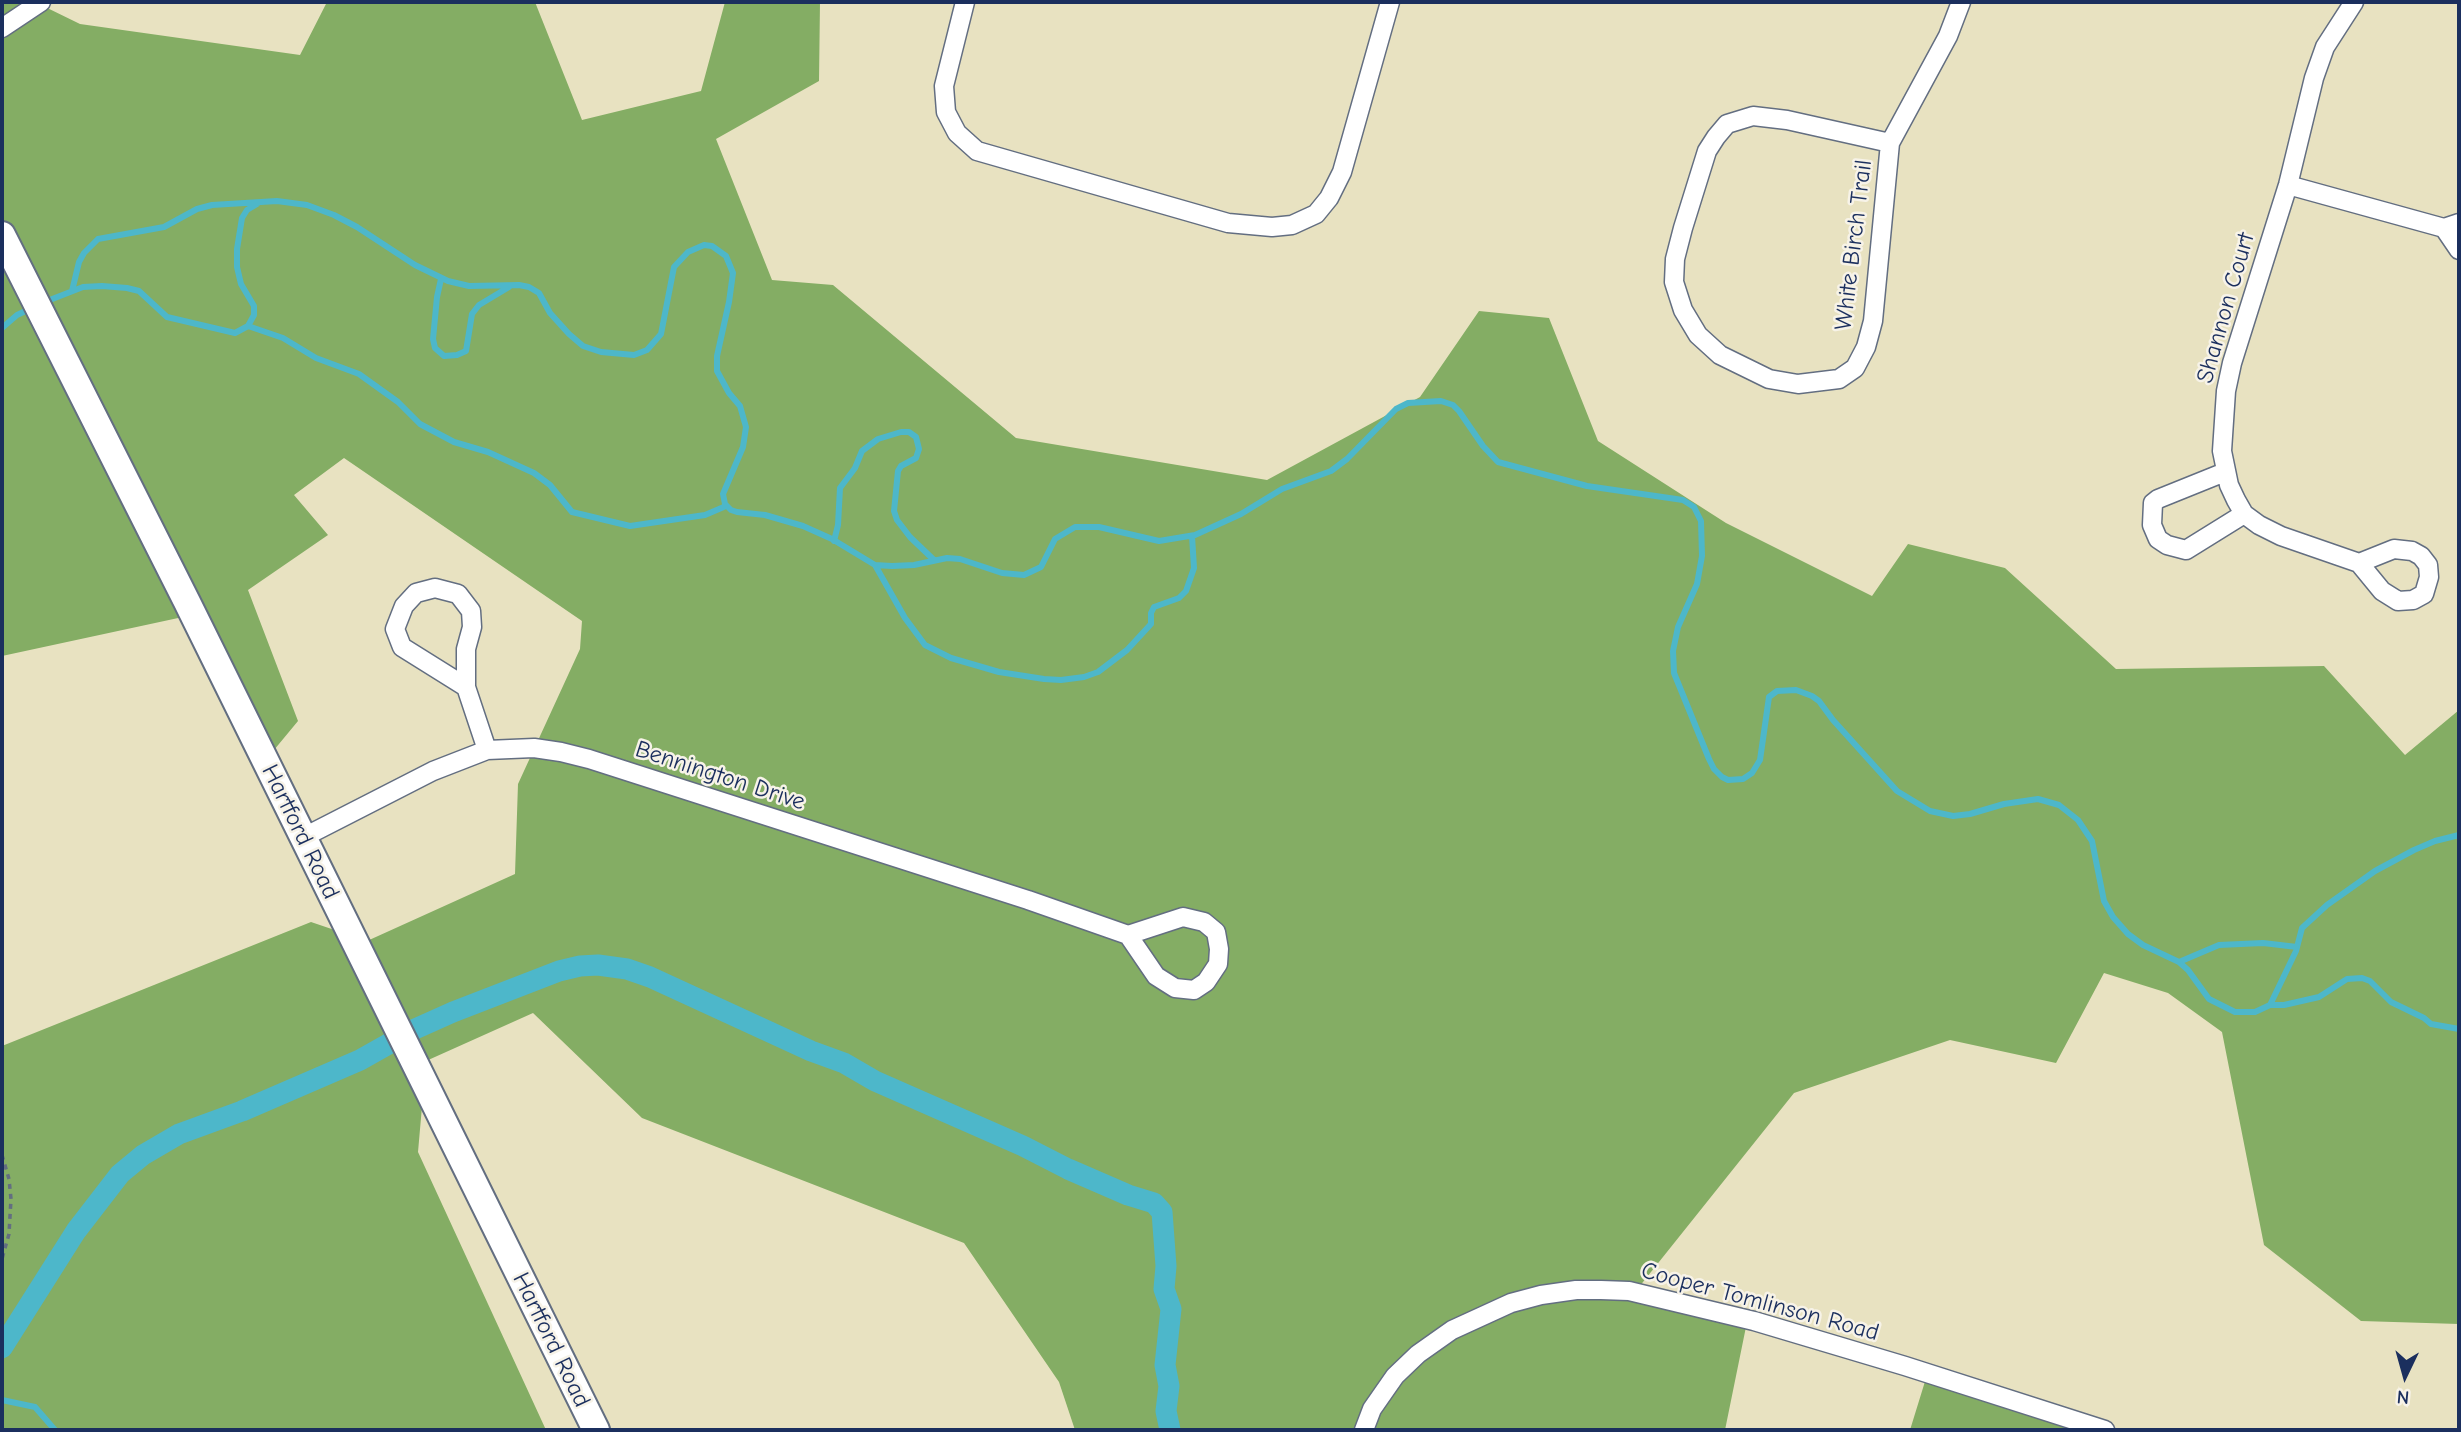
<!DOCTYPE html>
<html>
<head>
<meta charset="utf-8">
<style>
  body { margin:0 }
  #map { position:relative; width:2461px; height:1432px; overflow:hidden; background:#e8e2c1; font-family:"Comic Neue",sans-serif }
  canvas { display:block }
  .frame { position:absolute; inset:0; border:4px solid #1b2f5e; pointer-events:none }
  .north { position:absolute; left:2370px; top:1341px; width:70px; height:70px; -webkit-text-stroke:5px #f7f3e8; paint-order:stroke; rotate:185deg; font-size:19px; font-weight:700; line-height:28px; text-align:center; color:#1b2f5e }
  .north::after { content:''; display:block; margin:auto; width:24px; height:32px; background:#1b2f5e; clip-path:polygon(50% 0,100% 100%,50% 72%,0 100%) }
</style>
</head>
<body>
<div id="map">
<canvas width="2461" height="1432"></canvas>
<div class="frame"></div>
<div class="north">N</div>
</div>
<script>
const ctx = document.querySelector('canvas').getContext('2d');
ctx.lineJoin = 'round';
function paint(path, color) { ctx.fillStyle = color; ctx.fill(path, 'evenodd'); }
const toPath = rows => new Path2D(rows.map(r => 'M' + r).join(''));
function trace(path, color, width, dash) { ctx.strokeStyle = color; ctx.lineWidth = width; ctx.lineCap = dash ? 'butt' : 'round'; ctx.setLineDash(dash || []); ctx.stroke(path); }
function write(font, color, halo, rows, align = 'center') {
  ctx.font = font + ' "Comic Neue",sans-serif'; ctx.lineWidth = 5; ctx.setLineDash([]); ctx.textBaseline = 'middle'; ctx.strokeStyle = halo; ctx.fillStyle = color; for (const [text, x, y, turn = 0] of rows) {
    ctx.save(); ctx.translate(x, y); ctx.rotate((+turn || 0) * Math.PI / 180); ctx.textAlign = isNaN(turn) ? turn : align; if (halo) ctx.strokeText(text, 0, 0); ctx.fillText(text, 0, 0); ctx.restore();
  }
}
paint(toPath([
  [2,2,35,2,80,24,300,55,327,2,535,2,582,120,701,91,725,2,820,2,819,81,716,139,772,280,833,285,1016,438,1267,480,1420,397,1479,311,1549,318,1598,441,1726,523,1872,596,1908,544,2005,568,2116,669,2324,666,2405,755,2459,710,2459,1324,2361,1321,2264,1245,2222,1032,2168,993,2104,973,2056,1063,1950,1040,1794,1093,1639,1287,1748,1317,1725,1430,1075,1430,1059,1382,964,1243,642,1118,533,1013,426,1061,418,1152,546,1430,2,1430,2,1046,311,922,367,941,515,874,518,784,580,649,582,621,344,458,294,495,328,535,248,590,298,721,274,750,206,612,2,656],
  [1927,1375,2097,1430,1910,1430]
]), '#84ad64');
trace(toPath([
  [441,279,437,297,433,339,435,348,444,356,457,355,466,351,472,314,479,305,509,287],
  [72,291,79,262,84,253,98,239,164,227,197,209,212,205,277,201,307,205,334,215,357,227,415,265,448,281,469,286,519,285,529,287,539,293,550,313,569,334,583,346,601,352,634,355,647,350,661,334,674,267,688,252,704,245,712,246,726,256,733,273,729,302,717,356,717,371,729,393,740,406,746,427,743,447,723,494,725,504,731,510,737,512,765,515,803,526,832,539,875,565,892,566,914,565,947,558,960,559,1002,573,1024,575,1041,567,1055,539,1075,527,1099,527,1159,541,1195,535,1241,514,1282,489,1331,471,1347,459,1396,409,1408,403,1441,401,1453,405,1459,411,1483,446,1498,462,1587,486,1683,500,1694,507,1701,521,1702,556,1697,584,1678,627,1673,651,1674,673,1709,759,1714,769,1722,777,1728,780,1743,779,1752,773,1760,760,1769,697,1777,691,1796,690,1812,696,1819,701,1833,720,1897,791,1930,811,1953,816,1970,814,2004,804,2038,799,2059,805,2078,820,2092,841,2104,901,2113,917,2128,934,2143,945,2179,962,2188,970,2209,999,2235,1012,2255,1012,2270,1005,2296,951,2302,928,2327,905,2375,871,2414,850,2435,841,2459,835],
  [42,303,83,287,102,286,127,288,139,291,167,317,235,333,248,326,254,315,254,306,241,284,237,267,237,249,242,218,247,210,257,204],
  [248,326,283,338,316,358,359,374,398,402,420,424,454,442,488,452,534,473,550,485,572,512,630,526,705,515,726,506],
  [2,328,17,315,32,308],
  [834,541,838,525,840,488,855,468,862,451,878,439,901,432,909,432,916,437,919,449,916,458,901,466,898,471,894,511,897,520,910,537,934,560],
  [875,565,905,618,925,645,951,658,999,672,1044,679,1061,680,1084,677,1098,672,1127,650,1151,624,1151,613,1154,607,1179,598,1186,591,1194,568,1192,536],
  [2179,962,2219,945,2263,943,2297,947],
  [2270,1005,2284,1005,2319,997,2347,979,2362,978,2370,981,2391,1002,2424,1018,2431,1024,2459,1029],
  [2,1400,35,1407,55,1430]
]), '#4db7ca', 6);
trace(toPath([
  [2,1348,76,1231,120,1174,143,1155,179,1134,242,1111,360,1060,415,1029,453,1012,559,971,580,966,598,965,627,969,650,977,811,1051,844,1063,875,1081,1023,1146,1068,1169,1128,1195,1154,1203,1162,1212,1166,1266,1164,1289,1171,1309,1165,1365,1169,1386,1166,1411,1170,1430]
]), '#4db7ca', 21);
const street = toPath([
  [965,2,944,86,946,112,957,133,977,151,1228,223,1272,227,1292,225,1316,214,1329,198,1342,172,1390,2],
  [2354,2,2325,47,2314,78,2288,185,2232,363,2226,391,2222,451,2229,485,2236,500,2244,514,2259,525,2281,536,2359,563,2382,591,2398,601,2413,600,2424,594,2429,577,2428,565,2421,556,2412,551,2394,549,2359,563],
  [2,28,41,2],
  [1890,143,1787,120,1753,116,1727,124,1716,137,1707,151,1683,228,1675,259,1674,282,1683,310,1698,335,1720,355,1769,379,1798,384,1839,379,1855,368,1866,347,1873,321,1890,143,1948,36,1961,2],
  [2288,185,2444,228,2459,223],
  [2444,228,2459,250],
  [2225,472,2158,499,2153,503,2152,525,2158,539,2167,545,2186,550,2244,514],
  [466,687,402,647,395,629,404,606,416,593,435,588,458,594,471,611,472,627,466,649,466,687,487,750],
  [302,838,433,771,487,750,534,748,561,752,589,759,1028,900,1128,935,1183,917,1204,922,1216,932,1219,949,1218,964,1206,982,1194,990,1175,988,1156,976,1128,935],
  [1364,1430,1372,1409,1395,1376,1418,1354,1452,1330,1511,1303,1541,1295,1576,1290,1601,1290,1629,1291,1754,1321,1905,1366,2105,1430]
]);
const secondary = toPath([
  [2,235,187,602,596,1430]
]);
trace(street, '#636e81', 21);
trace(secondary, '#636e81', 30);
trace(toPath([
  [2,1155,9,1179,11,1199,9,1234,2,1259]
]), '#636e81', 3.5, [5, 5]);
trace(street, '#fff', 18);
trace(secondary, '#fff', 26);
write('24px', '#1b2f5e', '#f7f3e8', [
  ["White Birch Trail",1854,245,-83],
  ["Shannon Court",2226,308,-74],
  ["Bennington Drive",720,776,18],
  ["Hartford Road",300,832,64],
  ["Cooper Tomlinson Road",1760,1302,15],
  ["Hartford Road",551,1340,64]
]);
</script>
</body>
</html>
